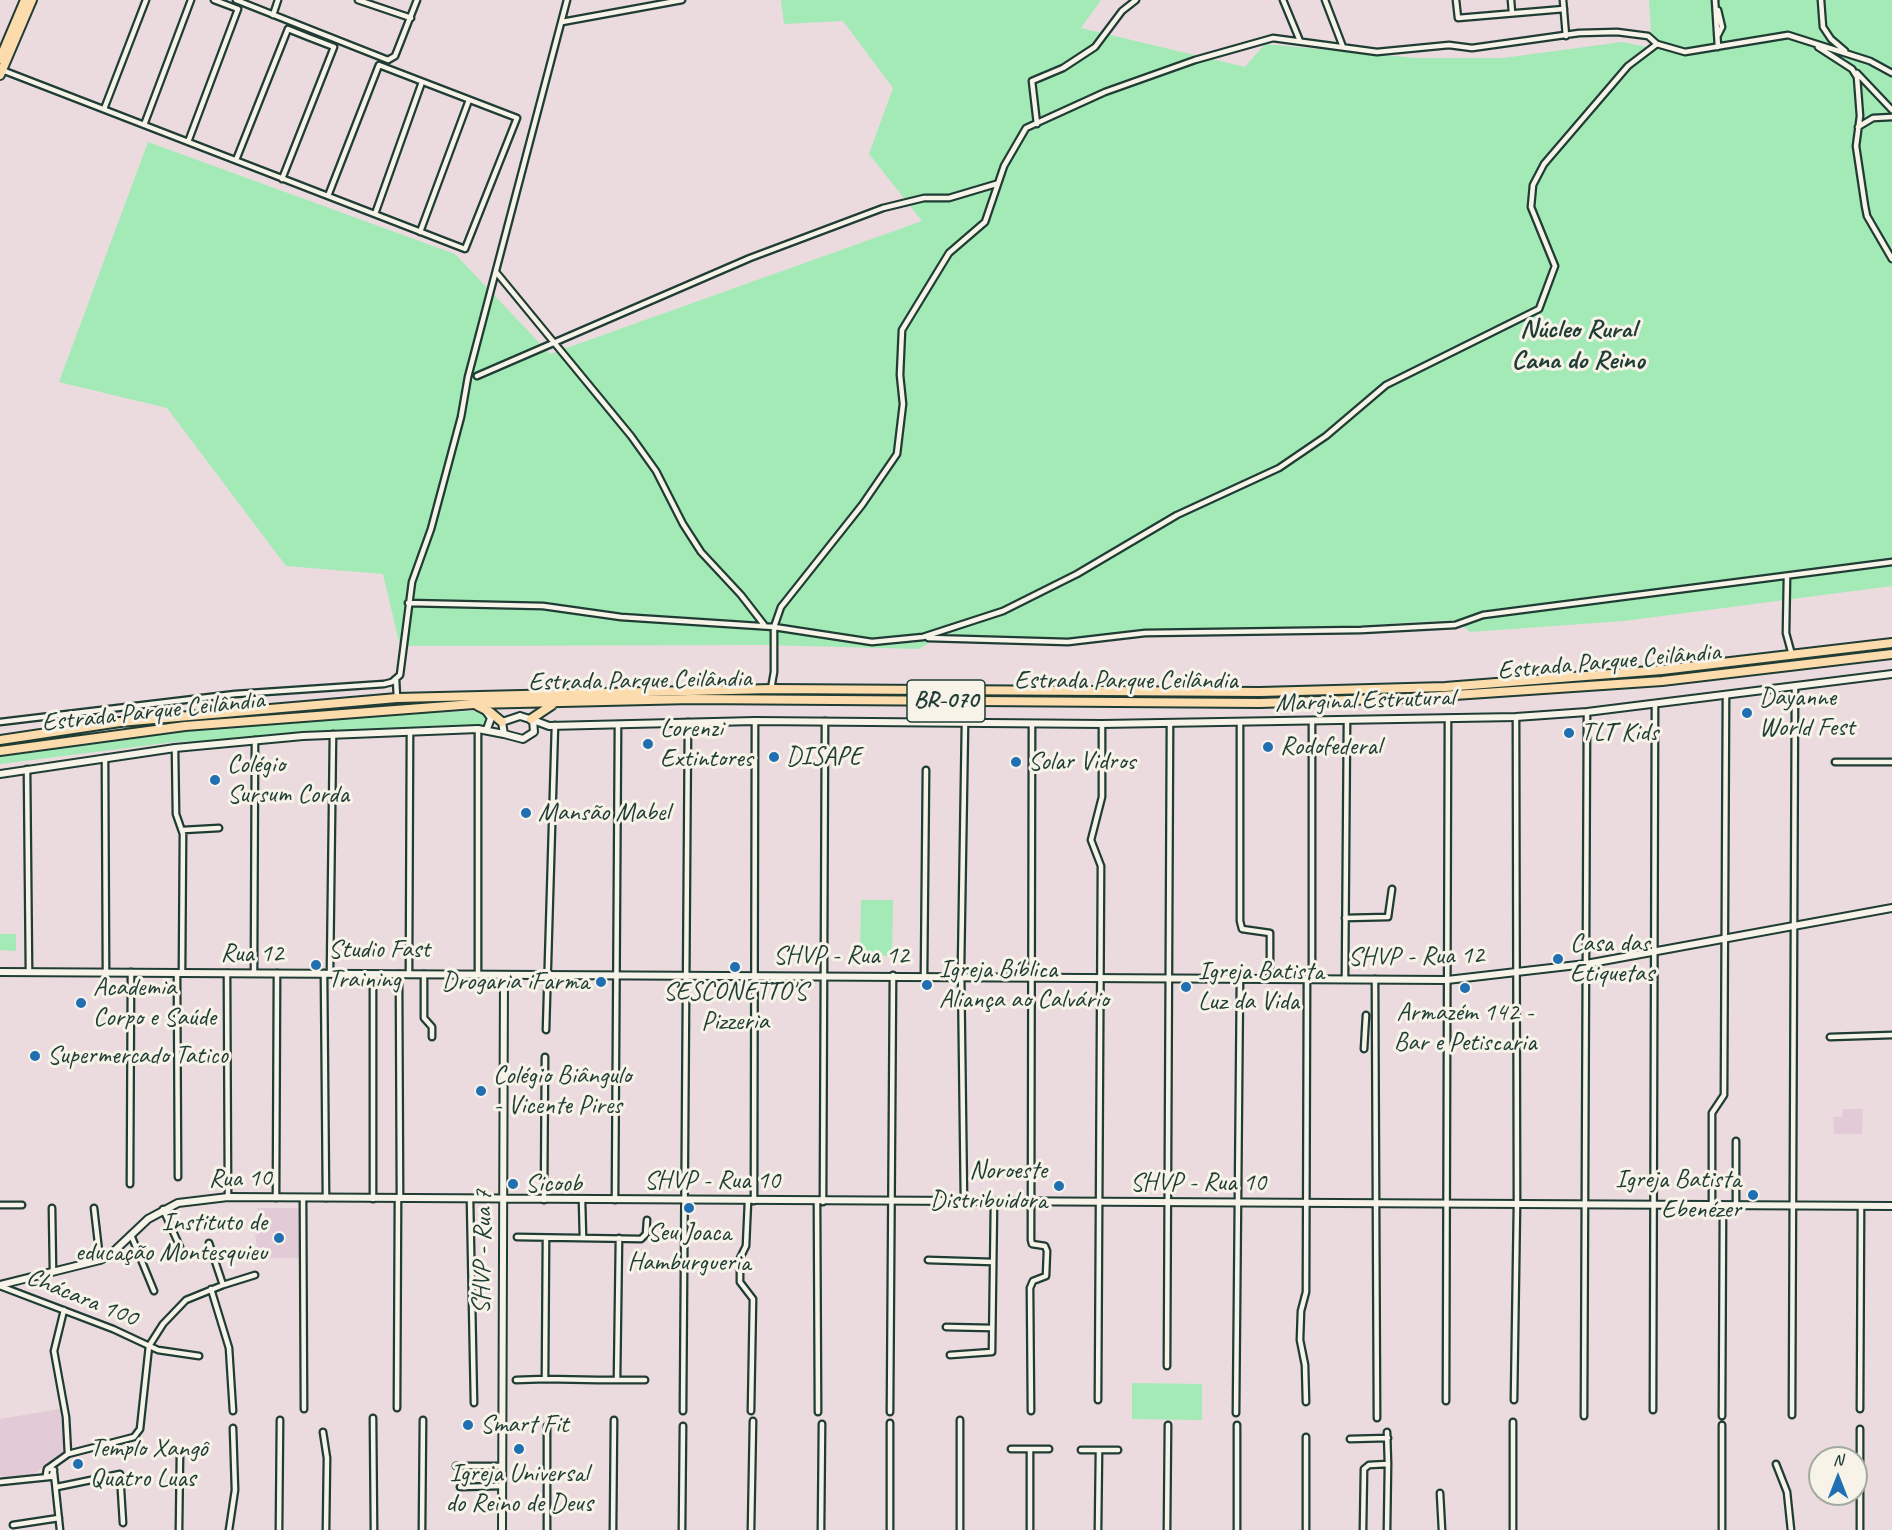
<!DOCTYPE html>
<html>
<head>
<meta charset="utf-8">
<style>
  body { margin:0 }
  #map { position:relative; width:1892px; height:1530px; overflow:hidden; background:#ebdbde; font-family:Caveat,sans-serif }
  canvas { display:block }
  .north { position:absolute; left:1808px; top:1446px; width:60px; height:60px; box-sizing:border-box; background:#f7f3e8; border:2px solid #a1aaa0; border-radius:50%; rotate:0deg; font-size:16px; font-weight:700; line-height:24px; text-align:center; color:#1f3d34 }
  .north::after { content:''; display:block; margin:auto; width:21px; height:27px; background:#1f6fb2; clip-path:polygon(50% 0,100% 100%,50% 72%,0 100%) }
</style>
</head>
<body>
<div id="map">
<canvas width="1892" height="1530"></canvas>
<div class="north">N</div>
</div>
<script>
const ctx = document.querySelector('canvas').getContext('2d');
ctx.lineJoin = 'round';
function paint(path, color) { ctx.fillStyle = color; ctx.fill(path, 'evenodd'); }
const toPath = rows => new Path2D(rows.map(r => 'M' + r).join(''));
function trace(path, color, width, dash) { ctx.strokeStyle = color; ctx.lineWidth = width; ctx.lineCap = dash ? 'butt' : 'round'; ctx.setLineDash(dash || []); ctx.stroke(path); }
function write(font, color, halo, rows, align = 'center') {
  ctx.font = font + ' Caveat,sans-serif'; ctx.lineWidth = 6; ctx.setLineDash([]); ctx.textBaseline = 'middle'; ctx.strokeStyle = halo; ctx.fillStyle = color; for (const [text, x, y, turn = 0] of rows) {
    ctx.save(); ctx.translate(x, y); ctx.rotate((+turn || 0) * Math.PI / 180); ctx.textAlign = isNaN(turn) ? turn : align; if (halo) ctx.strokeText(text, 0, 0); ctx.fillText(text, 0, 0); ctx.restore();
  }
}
paint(toPath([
  [1843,1109,1863,1109,1862,1134,1834,1134,1833,1117,1842,1117],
  [257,1208,300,1208,301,1258,258,1258,255,1232,262,1229],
  [60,1409,65,1451,32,1475,3,1478,0,1475,0,1419]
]), '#e3cad7');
paint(toPath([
  [781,0,1101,0,1081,28,1245,67,1265,44,1416,58,1503,58,1622,42,1652,48,1649,0,1892,0,1892,586,1624,621,1470,632,1456,620,1301,629,1148,629,1088,638,940,636,919,649,764,645,400,646,383,574,286,566,167,408,59,382,148,142,455,254,550,354,922,221,869,154,893,88,843,21,784,24],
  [473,711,482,714,487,720,482,726,175,742,0,764,0,756,180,732,380,715],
  [861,900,893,900,892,956,860,955],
  [0,934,16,934,16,951,0,950],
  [1132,1383,1202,1384,1202,1420,1132,1419]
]), '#a3eab7');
const street = toPath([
  [236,0,388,60,395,56,417,0],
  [358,0,411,18],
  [1283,0,1300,41],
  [1325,0,1343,47],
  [1456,0,1458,18,1564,9],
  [1511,0,1512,13],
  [1563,0,1566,36],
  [1715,0,1718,47],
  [1821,0,1823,27,1831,39,1845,51],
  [273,15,278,0],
  [562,22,682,0],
  [1718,35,1722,27,1718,10],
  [1818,47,1852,69,1857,77,1860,116,1856,146,1865,206,1867,216,1892,259],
  [2,70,465,249,517,118,379,65,328,196],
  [1857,73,1892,110],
  [104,109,146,0],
  [1037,124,1032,81,1063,68,1095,47,1122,11,1136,0],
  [144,125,191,0],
  [1858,127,1873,118,1892,117],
  [188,142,238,9,214,0],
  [236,160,288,29,308,37,334,47,282,179],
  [375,214,422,82],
  [420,232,469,100],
  [496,272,631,436,656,471,683,524,701,552,741,595,765,626],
  [477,376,750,258,883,208,924,198,949,198,996,184],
  [1787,576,1786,633,1792,655],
  [408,603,543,606,621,617,774,627,872,642,923,637,1003,611,1077,574,1177,515,1279,468,1326,436,1386,385,1539,309,1555,266,1531,207,1533,185,1544,164,1628,66,1657,44],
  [928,638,1068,642,1145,633,1361,630,1455,625,1483,615,1892,562],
  [396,679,397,698],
  [771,689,774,672,774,627,781,607,862,505,897,454,903,404,900,375,902,330,949,253,985,222,1004,166,1026,128,1105,92,1195,60,1273,38,1377,52,1449,45,1472,48,1579,33,1617,32,1648,36,1657,44,1685,52,1788,35,1870,61,1892,73],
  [0,722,235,694,384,684,392,682,400,675,412,582,431,529,461,417,468,377,567,0],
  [1240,724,1240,921,1242,929,1270,933,1270,978],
  [478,729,478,974],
  [175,748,176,814,183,834,182,973],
  [105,758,106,972],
  [1835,762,1892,762],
  [27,769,29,972],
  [183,830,219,828],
  [1345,918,1388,917,1392,889],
  [177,973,178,1177],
  [227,973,228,1197],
  [254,973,255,740],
  [324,973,326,1198],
  [330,973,333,734],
  [373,974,373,1199],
  [399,974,400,1199],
  [409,974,410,732],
  [424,974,424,1018,432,1027,432,1037],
  [924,976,926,770],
  [1312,978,1312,723],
  [1345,978,1347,721],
  [1375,979,1377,1418],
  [546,1030,555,725],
  [1830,1037,1892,1035],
  [1364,1049,1366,1015],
  [130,1184,131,972],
  [276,1198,277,973],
  [303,1198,304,1409],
  [470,1199,474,1403],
  [544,1200,545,1057],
  [582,1200,583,1238],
  [615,1200,618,725],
  [748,1201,746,1246,740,1258,740,1282,753,1299,751,1411],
  [754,1201,755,721],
  [817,1202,818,1412],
  [823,1202,825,721],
  [964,1202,961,968,965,723],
  [0,1205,22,1205],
  [1712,1205,1712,1113,1724,1095,1726,695],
  [1736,1205,1736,1141],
  [52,1208,53,1271],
  [94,1208,100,1260],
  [163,1209,180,1247],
  [131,1235,154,1291],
  [517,1237,641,1239,646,1234,647,1220],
  [546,1238,545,1379,598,1380,617,1380,619,1238],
  [209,1243,223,1285],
  [928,1260,993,1262],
  [0,1286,113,1329,158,1350,199,1356],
  [211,1289,229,1348,233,1411],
  [64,1310,54,1351,66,1417,68,1454],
  [946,1327,992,1328],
  [950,1355,992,1352,994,1202],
  [1167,1366,1170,724],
  [516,1380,545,1379],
  [617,1380,645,1380],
  [1098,1400,1101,866,1091,840,1102,797,1102,724],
  [1514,1400,1517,1204,1516,717],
  [1446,1401,1448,718],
  [1306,1402,1305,1365,1300,1340,1301,1311,1306,1292,1307,978],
  [397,1408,398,1199],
  [1860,1409,1861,1206],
  [1653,1410,1655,704],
  [683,1411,688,722],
  [1031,1411,1030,1288,1033,1281,1046,1276,1047,1251,1045,1246,1032,1244,1031,1240,1032,724],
  [890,1412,893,975],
  [1236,1413,1240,978],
  [1792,1415,1795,687],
  [1584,1416,1587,712],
  [1722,1416,1723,1205],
  [373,1418,374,1530],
  [960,1420,960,1530],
  [890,1423,890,1530],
  [1237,1425,1237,1530],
  [323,1432,327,1458,326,1530],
  [1387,1432,1388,1464],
  [1350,1439,1388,1438],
  [1011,1449,1049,1449],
  [1030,1449,1030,1530],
  [1081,1450,1118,1450],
  [1776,1464,1787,1492,1791,1530],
  [456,1466,502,1466],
  [48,1468,54,1470,51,1477,46,1475,47,1469,68,1454,134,1437,140,1429,149,1346,163,1324,186,1300,223,1285,255,1275],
  [54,1473,60,1530],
  [0,1482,49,1477],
  [57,1487,120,1474,123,1523],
  [460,1487,502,1486],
  [1440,1493,1442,1530],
  [13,1525,59,1518],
  [179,1530,180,1453],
  [229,1530,235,1490,233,1428],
  [279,1530,280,1420],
  [422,1530,423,1420],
  [547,1530,547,1426],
  [613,1530,614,1420],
  [682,1530,683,1426],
  [751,1530,753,1421],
  [821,1530,822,1424],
  [1098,1530,1099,1450],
  [1167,1530,1168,1425],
  [1306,1530,1306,1437],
  [1363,1530,1364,1469,1369,1465,1388,1464,1387,1530],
  [1513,1530,1513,1422],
  [1722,1530,1722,1425],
  [1860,1530,1860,1429]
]);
const secondary = toPath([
  [485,710,491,718,487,729],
  [520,716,533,720,534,732,523,739,504,734,502,722,520,716],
  [533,720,549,726,755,721,1102,724,1516,717,1587,712,1892,674],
  [0,774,175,748,303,736,478,729,504,734],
  [0,972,1447,980,1586,964,1892,908],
  [0,1285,100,1260,110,1255,148,1219,178,1203,228,1197,1892,1206],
  [502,1530,504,975]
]);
const highway = toPath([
  [0,59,25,0],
  [0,75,32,0],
  [478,706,490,712,502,722],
  [531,719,552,705],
  [0,740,120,722,397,698,771,689,1260,692,1445,687,1662,670,1892,643],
  [0,751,185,726,474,704,692,699,1260,703,1410,698,1662,681,1892,654]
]);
trace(street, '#1f3d34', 9);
trace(secondary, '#1f3d34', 10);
trace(highway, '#1f3d34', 12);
trace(street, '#f7f3e8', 4.5);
trace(secondary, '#f7f3e8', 6);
trace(highway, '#fcdcac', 8);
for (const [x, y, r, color] of [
  [1747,713,6,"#1f6fb2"],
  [1569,733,6,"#1f6fb2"],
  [648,744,6,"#1f6fb2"],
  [1268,747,6,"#1f6fb2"],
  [774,757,6,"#1f6fb2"],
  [1016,762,6,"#1f6fb2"],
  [215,780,6,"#1f6fb2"],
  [526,813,6,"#1f6fb2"],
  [1558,959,6,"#1f6fb2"],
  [316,965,6,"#1f6fb2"],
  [735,967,6,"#1f6fb2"],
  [601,982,6,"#1f6fb2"],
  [927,985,6,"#1f6fb2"],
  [1186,987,6,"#1f6fb2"],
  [1465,988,6,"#1f6fb2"],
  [81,1003,6,"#1f6fb2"],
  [35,1056,6,"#1f6fb2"],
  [481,1091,6,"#1f6fb2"],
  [513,1184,6,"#1f6fb2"],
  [1059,1186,6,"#1f6fb2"],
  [1753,1195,6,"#1f6fb2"],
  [689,1208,6,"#1f6fb2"],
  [279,1238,6,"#1f6fb2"],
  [468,1425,6,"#1f6fb2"],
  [519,1449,6,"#1f6fb2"],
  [78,1464,6,"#1f6fb2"]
]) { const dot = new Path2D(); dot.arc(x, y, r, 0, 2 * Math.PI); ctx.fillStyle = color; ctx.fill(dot); trace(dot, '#f7f3e8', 2); }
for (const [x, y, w] of [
  [946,701,78]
]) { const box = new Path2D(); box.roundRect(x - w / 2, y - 21, w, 42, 4.5); ctx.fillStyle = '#f7f3e8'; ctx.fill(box); trace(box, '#1f3d34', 1.5); }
write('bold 24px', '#1f3d34', null, [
  ["BR-070",946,701]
]);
write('26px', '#1f3d34', '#f7f3e8', [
  ["Estrada Parque Ceilândia",1609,662,-5],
  ["Estrada Parque Ceilândia",640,681,-1],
  ["Estrada Parque Ceilândia",1126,681],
  ["Marginal Estrutural",1365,701,-2],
  ["Estrada Parque Ceilândia",153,712,-6],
  ["Rua 12",252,954],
  ["SHVP - Rua 12",841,956],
  ["SHVP - Rua 12",1416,957,-1],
  ["Rua 10",240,1179,-1],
  ["SHVP - Rua 10",712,1181],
  ["SHVP - Rua 10",1198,1183],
  ["SHVP - Rua 7",483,1252,-89],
  ["Chácara 100",82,1298,22]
]);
write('26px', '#1f3d34', '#f7f3e8', [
  ["Dayanne",1759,698],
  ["World Fest",1759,728],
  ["Lorenzi",660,729],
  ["Extintores",660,759],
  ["TLT Kids",1581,733],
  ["Rodofederal",1280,747],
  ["DISAPE",786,757],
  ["Solar Vidros",1028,762],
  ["Colégio",227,765],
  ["Sursum Corda",227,795],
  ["Mansão Mabel",538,813],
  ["Casa das",1570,944],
  ["Etiquetas",1570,974],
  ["Studio Fast",328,950],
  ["Training",328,980],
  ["Igreja Bíblica",939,970],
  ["Aliança ao Calvário",939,1000],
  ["Igreja Batista",1198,972],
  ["Luz da Vida",1198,1002],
  ["Drogaria iFarma",589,982,"right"],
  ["Academia",93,988],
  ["Corpo e Saúde",93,1018],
  ["SESCONETTO'S",735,992,"center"],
  ["Pizzeria",735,1022,"center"],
  ["Armazém 142 -",1465,1013,"center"],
  ["Bar e Petiscaria",1465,1043,"center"],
  ["Supermercado Tatico",47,1056],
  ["Colégio Biângulo",493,1076],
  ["- Vicente Pires",493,1106],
  ["Noroeste",1047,1171,"right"],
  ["Distribuidora",1047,1201,"right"],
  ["Igreja Batista",1741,1180,"right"],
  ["Ebenézer",1741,1210,"right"],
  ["Sicoob",525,1184],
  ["Instituto de",267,1223,"right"],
  ["educação Montesquieu",267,1253,"right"],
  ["Seu Joaca",689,1233,"center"],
  ["Hamburgueria",689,1263,"center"],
  ["Smart Fit",480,1425],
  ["Templo Xangô",90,1449],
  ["Quatro Luas",90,1479],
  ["Igreja Universal",519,1474,"center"],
  ["do Reino de Deus",519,1504,"center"]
], 'left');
write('bold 27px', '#1f3d34', '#f7f3e8', [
  ["Núcleo Rural",1578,330],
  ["Cana do Reino",1578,361]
]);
</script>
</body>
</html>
